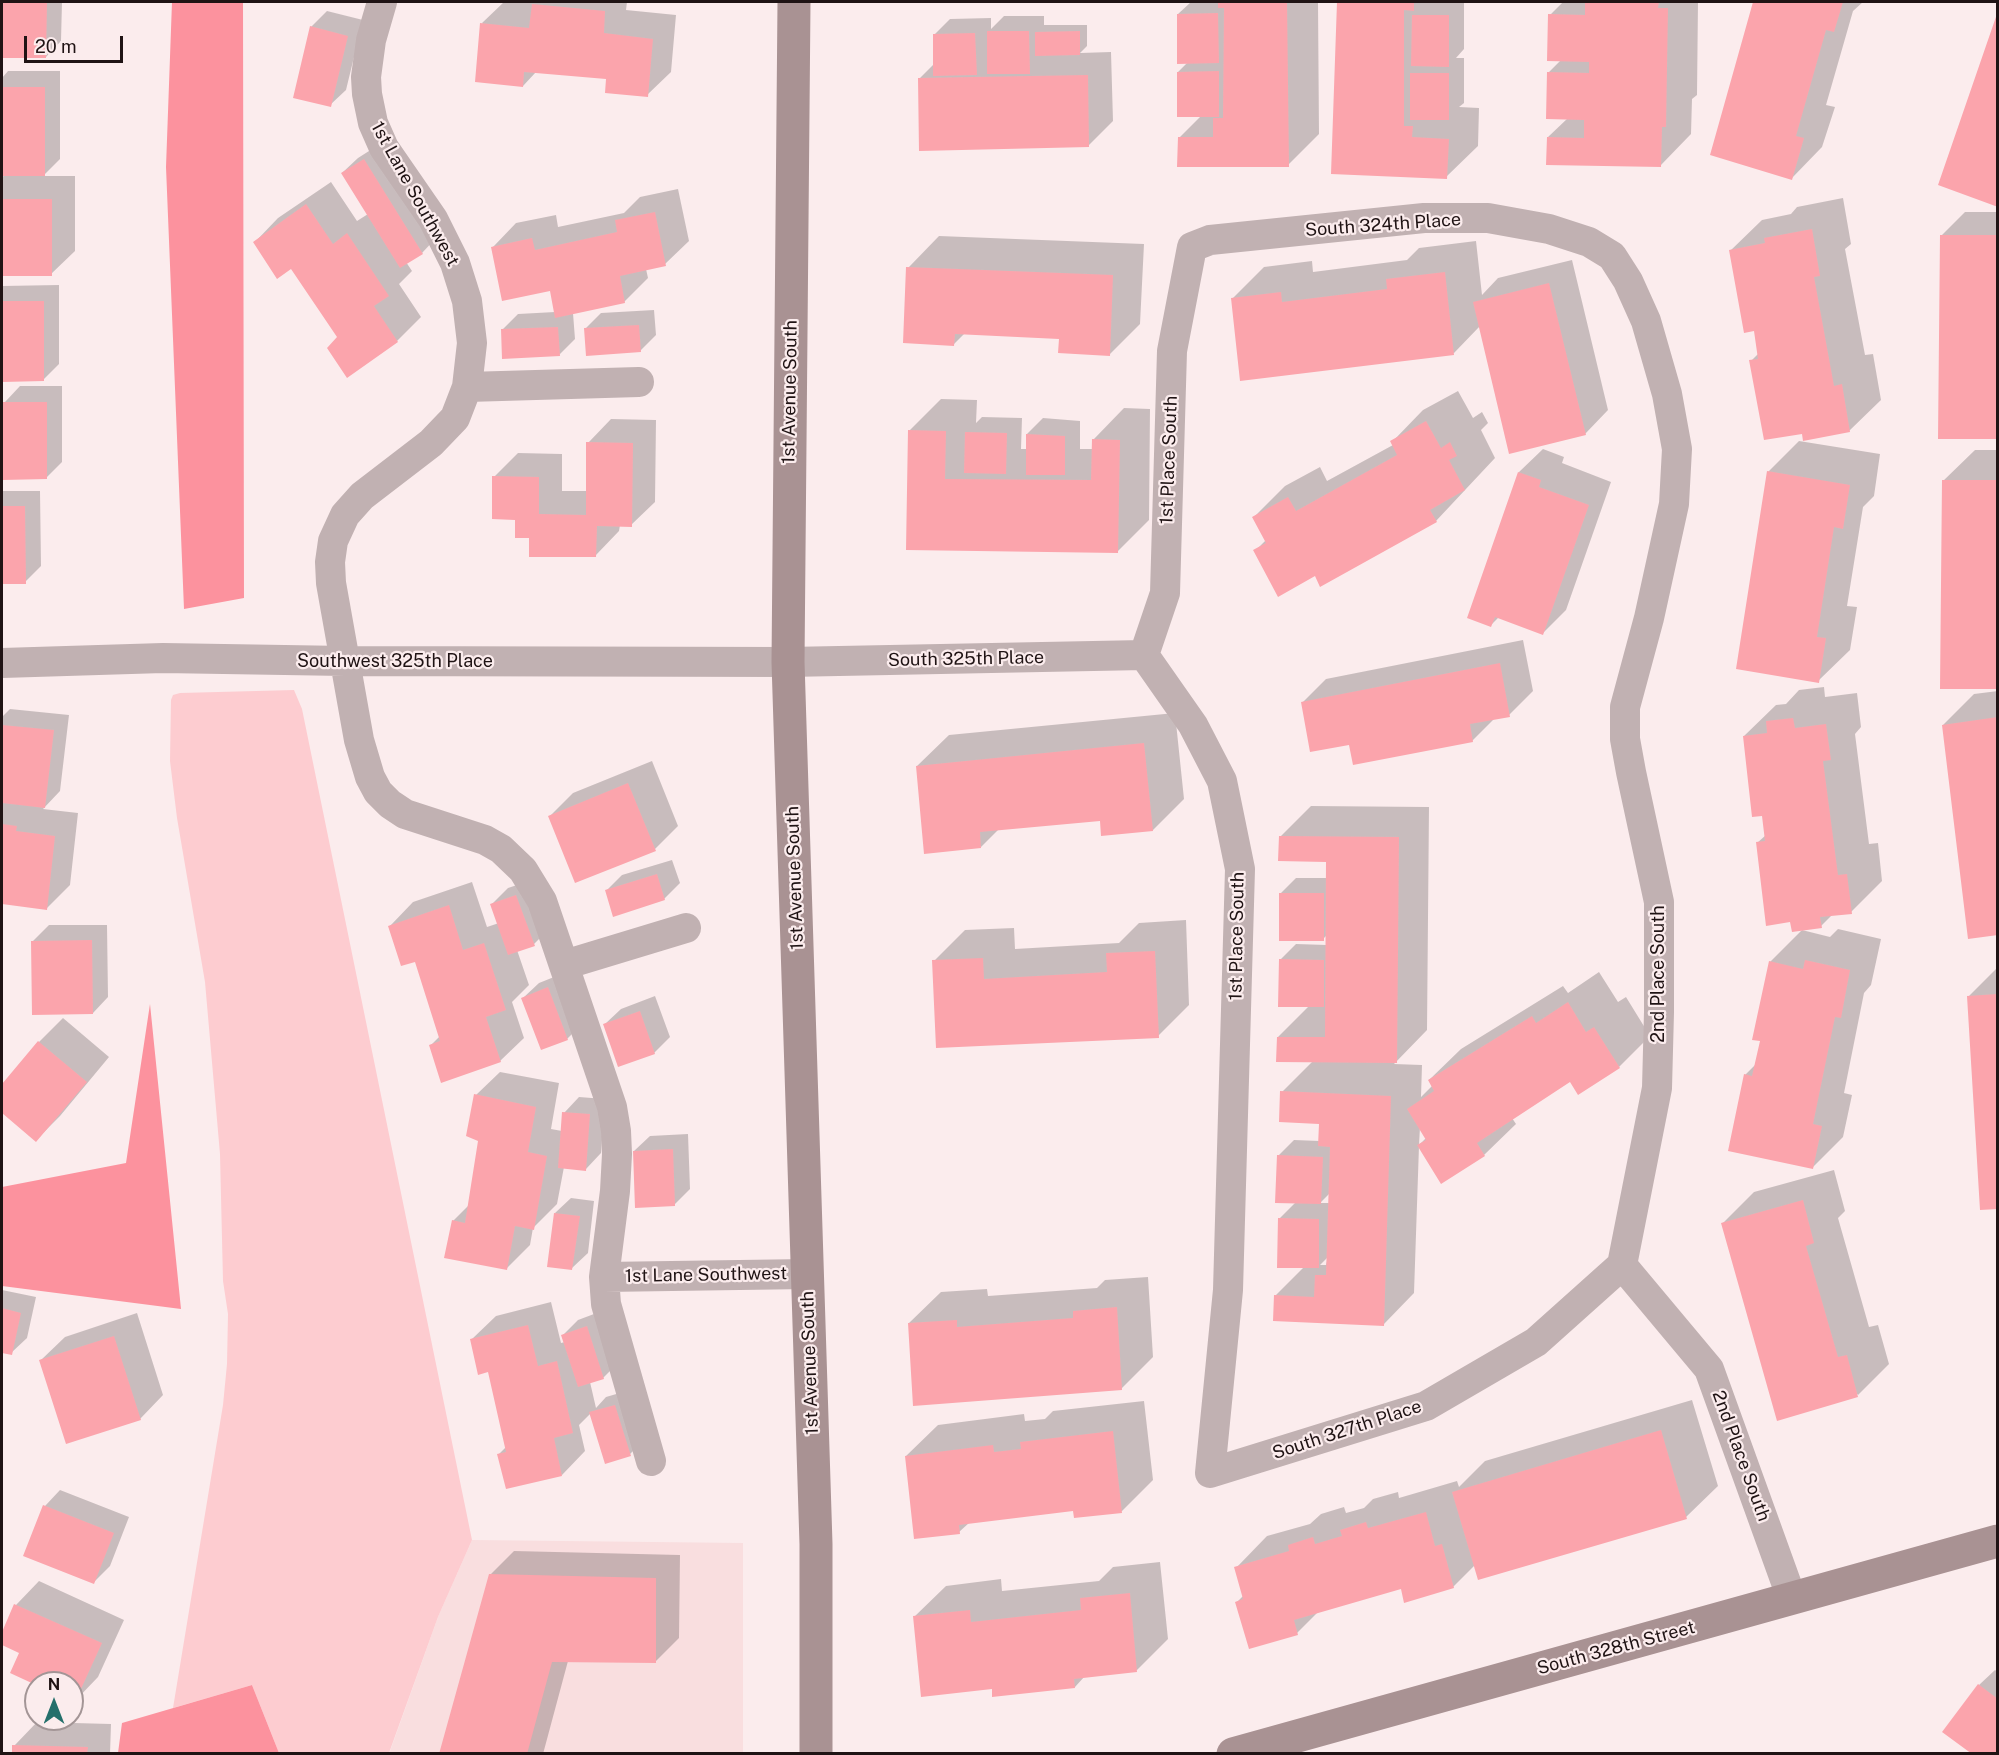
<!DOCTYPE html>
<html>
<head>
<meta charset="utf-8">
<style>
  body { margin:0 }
  #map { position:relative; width:1999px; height:1755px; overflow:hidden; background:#fbeced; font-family:"Public Sans",sans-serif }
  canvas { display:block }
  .frame { position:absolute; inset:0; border:3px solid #1f1314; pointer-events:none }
  .north { position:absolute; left:24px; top:1671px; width:60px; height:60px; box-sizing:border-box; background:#fbeced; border:2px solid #a39596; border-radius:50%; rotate:0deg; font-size:16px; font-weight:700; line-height:24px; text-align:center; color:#1f1314 }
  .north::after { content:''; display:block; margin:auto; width:21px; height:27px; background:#246f6b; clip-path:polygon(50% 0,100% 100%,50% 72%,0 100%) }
  .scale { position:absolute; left:24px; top:36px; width:99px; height:27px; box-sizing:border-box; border:3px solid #1f1314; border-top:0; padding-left:8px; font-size:18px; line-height:21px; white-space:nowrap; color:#1f1314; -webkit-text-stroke:4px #fbeced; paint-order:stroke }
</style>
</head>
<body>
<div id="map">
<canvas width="1999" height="1755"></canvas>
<div class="frame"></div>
<div class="north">N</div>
<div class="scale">20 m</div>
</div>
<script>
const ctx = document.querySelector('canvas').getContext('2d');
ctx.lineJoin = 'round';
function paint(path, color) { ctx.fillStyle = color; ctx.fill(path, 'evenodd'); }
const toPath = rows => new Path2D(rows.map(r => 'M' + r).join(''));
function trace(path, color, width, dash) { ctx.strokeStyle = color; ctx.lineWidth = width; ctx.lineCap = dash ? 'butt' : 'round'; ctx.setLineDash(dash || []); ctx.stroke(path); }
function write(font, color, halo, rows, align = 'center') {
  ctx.font = font + ' "Public Sans",sans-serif'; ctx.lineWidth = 4.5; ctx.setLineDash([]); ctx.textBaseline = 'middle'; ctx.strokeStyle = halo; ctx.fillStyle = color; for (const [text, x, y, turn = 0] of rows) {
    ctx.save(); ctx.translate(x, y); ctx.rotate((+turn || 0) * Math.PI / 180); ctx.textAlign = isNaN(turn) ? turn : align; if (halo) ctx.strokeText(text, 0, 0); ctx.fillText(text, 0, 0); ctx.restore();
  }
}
paint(toPath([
  [472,1540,743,1543,743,1753,389,1754,438,1617]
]), '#f9dedf');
paint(toPath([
  [294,690,302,709,472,1540,438,1617,389,1753,279,1753,252,1685,173,1708,223,1405,227,1364,228,1314,223,1281,220,1154,205,982,177,818,170,761,171,700,173,695,180,693]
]), '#fdccd0');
paint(toPath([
  [172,2,243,2,244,598,184,609,166,167],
  [150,1004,181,1309,2,1286,2,1187,126,1163],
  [252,1685,279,1753,118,1753,122,1723]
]), '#fc929e');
paint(toPath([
  [2,2,62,2,61,41,46,57,2,57],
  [504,2,627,2,626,10,676,15,671,72,647,95,607,78,536,72,523,86,482,23],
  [1191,2,1318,2,1319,134,1288,165,1179,138,1202,115,1178,72,1188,62,1178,14],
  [1339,2,1464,2,1464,49,1456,58,1464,58,1464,103,1459,107,1479,108,1478,146,1446,177,1333,172],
  [1563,2,1698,2,1697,95,1692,99,1691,134,1660,166,1548,137,1568,118,1549,72,1562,59,1550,15],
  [1755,2,1863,2,1853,11,1826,105,1835,107,1822,147,1791,179,1712,154],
  [327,11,363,20,346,90,330,105,311,27],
  [1004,16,1044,16,1044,25,1087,25,1087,46,1080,53,1111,52,1113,121,1089,145,919,79,935,63,934,35,950,19,991,18,991,29],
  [8,71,60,71,60,159,43,176,75,176,75,251,51,274,2,248,2,178,5,174,2,174,2,78],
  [380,144,437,237,422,253,406,262,412,271,399,284,421,317,397,341,339,337,291,267,255,242,278,218,331,182,357,221,368,214,342,173,358,158],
  [678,189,689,241,665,264,646,269,648,278,624,302,573,313,575,339,559,355,503,329,518,314,555,312,551,289,493,247,516,223,556,215,558,227,624,213,640,197],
  [1843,198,1851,244,1845,249,1865,355,1873,354,1881,400,1849,431,1803,432,1751,361,1759,353,1755,329,1730,251,1762,220,1791,214,1797,207],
  [1965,212,1998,212,1998,438,1941,236],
  [939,236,1144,244,1140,324,1109,355,1060,338,965,333,954,344,908,268],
  [1476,241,1482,295,1498,278,1572,260,1608,410,1585,434,1480,326,1454,353,1233,298,1264,267,1312,261,1313,272,1407,260,1419,248],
  [59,285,59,364,43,380,2,380,2,286],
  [654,310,656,335,640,351,585,329,601,313],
  [20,386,62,386,62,462,46,478,2,478,2,413,5,413,5,402],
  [1458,391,1473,418,1482,412,1488,423,1481,430,1495,458,1436,521,1315,574,1255,551,1266,540,1254,517,1285,486,1320,467,1327,481,1393,445,1392,442,1423,410],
  [941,399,977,400,976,423,982,417,1022,418,1021,449,1027,449,1027,434,1043,418,1080,421,1080,449,1093,449,1093,440,1124,408,1150,409,1149,520,1117,552,908,549,910,430],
  [611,419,656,420,655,502,631,525,620,525,619,531,596,555,530,536,494,477,518,453,562,454,562,491,587,491,588,443],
  [1799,441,1880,454,1874,496,1863,507,1847,606,1857,607,1850,650,1818,681,1768,472],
  [1543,449,1564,457,1562,463,1611,482,1566,610,1542,634,1499,617,1491,625,1519,472],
  [1975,450,1998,450,1998,687,1943,481],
  [2,491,40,491,41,566,25,582,2,582],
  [1523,640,1533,691,1509,715,1495,718,1472,741,1350,743,1302,703,1326,679],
  [1824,687,1825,697,1857,693,1861,727,1855,734,1869,844,1878,843,1882,881,1851,912,1833,914,1821,926,1792,921,1757,843,1766,835,1763,814,1744,736,1776,705,1786,704,1799,690],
  [1998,691,1998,934,1943,725,1974,694],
  [10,709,69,715,60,791,43,809,78,813,70,885,46,909,2,903,2,717],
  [1175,713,1184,799,1153,830,1101,819,999,829,981,847,917,766,949,735],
  [652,761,678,826,655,849,550,816,573,793],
  [1311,806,1429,807,1427,1030,1394,1064,1422,1065,1421,1097,1433,1085,1429,1080,1461,1049,1563,986,1568,993,1599,972,1618,1002,1626,997,1650,1036,1619,1067,1571,1080,1512,1118,1516,1124,1484,1155,1419,1146,1414,1293,1383,1325,1275,1296,1304,1267,1279,1219,1296,1202,1278,1156,1294,1140,1320,1141,1320,1122,1282,1092,1313,1061,1278,1037,1310,1005,1280,960,1296,944,1327,945,1327,935,1323,939,1280,894,1296,878,1328,878,1328,860,1280,837],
  [1420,1127,1426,1138,1419,1145],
  [1330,1193,1330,1203,1320,1203],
  [1328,1257,1326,1265,1320,1265],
  [672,860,680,883,664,899,606,891,622,875],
  [532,880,549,929,534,944,517,950,529,985,512,1002,524,1038,500,1061,431,1045,440,1036,416,960,390,926,413,902,472,882,487,927,499,923,492,904,508,888],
  [1186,920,1189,1005,1158,1036,937,1047,934,961,965,930,1014,928,1015,949,1119,943,1139,923],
  [49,925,107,925,108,997,93,1013,33,941],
  [1838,929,1881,939,1871,985,1864,993,1844,1093,1852,1095,1843,1137,1812,1168,1745,1075,1757,1063,1762,1040,1770,962,1802,930,1830,937],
  [1998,967,1998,1207,1969,996],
  [564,973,583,1023,567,1039,523,998,539,983],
  [655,996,670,1037,654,1053,605,1024,621,1009],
  [63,1018,109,1057,60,1116,36,1140,2,1111,2,1116,2,1087,39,1042],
  [500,1072,559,1083,551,1129,562,1131,564,1113,579,1097,605,1099,601,1153,586,1169,564,1167,557,1204,533,1228,530,1245,507,1268,453,1221,470,1204,480,1140,476,1095],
  [688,1134,690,1189,674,1205,634,1151,650,1136],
  [1834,1170,1845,1211,1838,1218,1869,1327,1878,1325,1889,1364,1858,1395,1723,1223,1754,1192],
  [571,1198,594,1201,588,1253,572,1268,555,1213],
  [1148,1277,1153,1357,1121,1389,909,1323,941,1292,987,1289,988,1296,1097,1288,1105,1280],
  [2,1290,36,1297,27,1338,11,1353,2,1351],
  [551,1302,561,1343,565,1342,563,1335,578,1320,602,1311,619,1362,603,1378,590,1382,596,1408,606,1397,630,1390,645,1439,630,1454,591,1413,579,1425,585,1451,562,1475,499,1454,506,1447,489,1370,472,1339,496,1316],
  [137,1313,163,1395,140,1419,41,1360,65,1337],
  [1692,1400,1718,1486,1686,1517,1475,1565,1453,1587,1402,1587,1319,1611,1297,1633,1237,1602,1244,1595,1236,1568,1267,1536,1310,1524,1321,1514,1344,1507,1346,1513,1364,1508,1373,1499,1398,1492,1399,1498,1457,1481,1459,1487,1485,1461],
  [1144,1401,1153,1480,1122,1511,1075,1516,1075,1509,969,1523,959,1532,906,1456,938,1425,1024,1414,1025,1421,1045,1419,1053,1411],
  [60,1490,129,1517,110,1566,94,1582,45,1506],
  [514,1551,680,1555,679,1638,655,1662,568,1661,543,1754,441,1754,490,1575],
  [1160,1562,1168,1639,1137,1670,1085,1676,1075,1687,993,1687,914,1617,946,1586,1001,1579,1002,1591,1099,1581,1113,1567],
  [39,1581,124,1620,98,1677,75,1701,72,1699,72,1683,36,1683,21,1652,2,1643,2,1636,16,1605],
  [1995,1670,1998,1672,1998,1754,1979,1685],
  [37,1722,111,1724,110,1754,13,1754,14,1746]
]), '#0003');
paint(toPath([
  [2,2,47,2,46,58,2,58],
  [1218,2,1287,2,1289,167,1177,167,1178,137,1213,137,1213,118,1223,118,1224,8,1218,8],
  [1337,2,1414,2,1414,11,1404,10,1404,126,1413,126,1412,137,1449,139,1447,179,1331,174],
  [1585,2,1659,2,1658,8,1668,8,1666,127,1662,127,1661,167,1546,165,1547,137,1584,138,1584,120,1546,119,1547,72,1589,73,1589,62,1547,61,1548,14,1585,15],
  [1753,2,1843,2,1834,32,1826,30,1796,136,1804,138,1792,180,1710,155],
  [532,4,605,11,604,33,653,39,648,97,605,93,606,79,524,72,523,87,475,82,480,23,529,28],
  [1998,11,1998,207,1938,185],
  [1218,13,1219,63,1177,64,1177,14],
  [1412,15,1449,15,1449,67,1411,66],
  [310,26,348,36,331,107,293,98],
  [987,31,1029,31,1030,74,987,74],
  [1080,31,1080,55,1035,56,1035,32],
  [975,33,977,75,933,76,933,34],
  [1219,71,1219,117,1177,117,1177,72],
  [1410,73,1449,73,1449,120,1410,120],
  [1088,75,1089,147,919,151,918,78],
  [2,87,45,87,45,176,2,176],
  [364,159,423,254,400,268,341,173],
  [2,199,52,199,52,276,2,276],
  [306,204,333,244,347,233,389,296,374,306,398,342,347,378,327,348,337,337,291,269,277,279,253,242],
  [655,212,666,266,620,276,625,303,555,318,550,291,502,301,491,247,532,238,535,250,617,232,615,220],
  [1812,229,1820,276,1814,277,1834,386,1842,384,1850,432,1803,441,1802,434,1764,440,1749,360,1758,359,1754,331,1744,333,1729,250,1765,243,1764,238],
  [1940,235,1998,235,1998,439,1938,439],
  [906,267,1113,275,1110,356,1058,353,1059,339,955,334,954,346,903,343],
  [1445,272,1454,355,1240,381,1231,298,1281,292,1282,302,1387,289,1386,279],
  [1549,283,1586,435,1509,454,1473,302],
  [2,301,44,301,44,381,2,382],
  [639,325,641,352,586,356,584,328],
  [558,327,560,356,502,359,501,329],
  [3,402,47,402,47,479,2,480],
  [1426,421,1441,448,1450,442,1457,456,1449,460,1465,490,1430,510,1437,522,1320,587,1315,576,1278,597,1253,550,1266,543,1252,517,1288,497,1296,511,1397,455,1390,441],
  [908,430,946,431,945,479,1091,480,1092,439,1120,440,1118,553,906,550],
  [965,432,1007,433,1006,474,964,473],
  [1026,434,1065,436,1065,475,1026,475],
  [586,442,633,443,632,527,597,526,596,557,529,557,529,538,515,538,515,520,492,519,492,476,539,477,539,514,586,515],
  [1767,471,1850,485,1843,529,1834,527,1817,637,1826,638,1819,683,1736,669],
  [1518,472,1541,480,1539,487,1589,505,1543,635,1495,617,1491,627,1467,618],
  [1942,480,1998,480,1998,689,1940,689],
  [2,506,25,506,26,584,2,584],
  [1500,663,1510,717,1470,724,1473,742,1353,765,1349,745,1310,752,1301,702],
  [1998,717,1998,935,1968,939,1942,725],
  [1793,718,1795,728,1826,724,1831,760,1823,761,1838,875,1847,874,1852,914,1820,917,1822,928,1792,932,1790,922,1766,926,1756,842,1765,841,1762,816,1752,817,1743,736,1767,733,1766,721],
  [2,725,54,730,45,808,2,803],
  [1144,743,1153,831,1101,836,1100,821,980,832,981,848,924,854,916,766],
  [628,783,656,851,575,883,548,816],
  [2,824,17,826,16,831,55,836,47,910,2,904],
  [1279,836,1399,837,1397,1063,1276,1062,1277,1037,1325,1037,1326,862,1278,861],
  [657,874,665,900,613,917,605,890],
  [1279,893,1324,893,1324,941,1279,941],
  [516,895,535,946,508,955,490,904],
  [449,905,463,950,484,943,506,1010,486,1017,501,1062,441,1083,429,1045,440,1041,415,962,401,966,388,926],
  [92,940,93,1014,32,1015,31,941],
  [1155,951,1159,1038,936,1048,932,960,983,958,984,979,1107,972,1106,953],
  [1279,959,1324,960,1324,1007,1278,1007],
  [1805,960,1850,970,1841,1018,1835,1017,1813,1124,1822,1126,1813,1169,1728,1151,1744,1074,1752,1076,1760,1041,1752,1040,1769,961,1803,969],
  [548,987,568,1040,541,1050,521,998],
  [1998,994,1998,1209,1980,1210,1967,996],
  [1568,1002,1586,1032,1594,1027,1620,1068,1578,1095,1570,1082,1477,1143,1485,1156,1441,1184,1417,1145,1426,1140,1407,1109,1434,1091,1428,1080,1532,1016,1536,1023],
  [640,1011,655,1054,618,1067,603,1024],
  [38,1041,87,1082,36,1142,2,1113,2,1084],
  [1280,1091,1391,1096,1384,1326,1273,1321,1274,1295,1314,1297,1315,1275,1326,1275,1330,1147,1318,1146,1319,1124,1279,1122],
  [474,1094,536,1107,528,1152,547,1156,534,1230,515,1226,507,1270,444,1258,452,1220,465,1223,478,1141,466,1136],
  [562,1112,590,1114,586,1171,558,1168],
  [673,1149,675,1206,635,1208,633,1151],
  [1277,1155,1323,1157,1321,1204,1275,1203],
  [1803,1200,1814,1243,1806,1246,1838,1357,1847,1355,1858,1397,1777,1421,1721,1223],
  [554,1213,580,1216,572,1270,547,1267],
  [1278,1218,1319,1219,1319,1268,1277,1268],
  [1117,1307,1122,1390,913,1406,908,1323,957,1320,957,1327,1073,1318,1073,1311],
  [2,1308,21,1313,12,1355,2,1353],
  [528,1325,538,1366,557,1361,573,1433,554,1438,562,1476,506,1489,497,1454,506,1452,488,1372,478,1375,470,1339],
  [587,1326,604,1379,578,1387,561,1335],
  [114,1336,141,1420,66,1444,39,1360],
  [615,1405,631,1456,605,1464,589,1412],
  [1661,1430,1687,1519,1478,1580,1452,1492],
  [1113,1431,1122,1513,1074,1518,1073,1511,959,1525,960,1534,914,1539,905,1456,993,1445,994,1452,1021,1449,1020,1442],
  [43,1505,114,1533,94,1584,23,1556],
  [1426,1512,1435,1546,1442,1544,1454,1588,1404,1603,1401,1589,1294,1620,1298,1635,1249,1649,1235,1602,1243,1599,1234,1567,1289,1551,1288,1545,1313,1537,1315,1544,1342,1536,1340,1530,1366,1522,1368,1528],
  [489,1574,656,1578,656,1663,552,1662,527,1754,439,1754],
  [1130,1593,1137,1672,1074,1679,1075,1688,992,1697,992,1689,921,1697,913,1616,970,1610,971,1622,1081,1610,1080,1598],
  [14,1604,102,1643,75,1702,72,1701,72,1683,36,1683,36,1685,10,1673,19,1653,2,1645,2,1632],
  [1978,1684,1998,1699,1998,1754,1972,1754,1942,1732],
  [12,1745,88,1747,87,1754,12,1754]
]), '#fba4ac');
trace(toPath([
  [382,2,371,40,366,77,367,94,373,123,384,148,433,219,455,263,467,301,472,343,467,387,455,418,431,443,362,496,345,515,333,541,330,562,331,583,359,740,370,777,378,792,390,804,405,814,485,840,501,849,523,870,542,901,612,1107,616,1131,617,1154,615,1191,604,1277,606,1304,651,1461],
  [467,387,639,382],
  [2,663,163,658,345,661,788,662,1144,655],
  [564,965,686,928],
  [1622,1265,1536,1342,1426,1406,1210,1473,1228,1290,1240,869,1222,781,1193,725,1144,655,1165,593,1172,351,1192,247,1210,240,1424,218,1488,218,1549,229,1589,242,1612,256,1628,281,1646,321,1667,394,1677,449,1674,504,1649,618,1625,707,1625,739,1631,772,1659,902,1659,1012,1657,1088,1622,1265,1709,1369,1792,1599],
  [604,1277,807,1274]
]), '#c1b1b2', 30);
trace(toPath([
  [794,2,788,662,816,1544,816,1754],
  [1233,1754,1998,1541]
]), '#a99293', 33);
write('18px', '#1f1314', '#fbeced', [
  ["1st Lane Southwest",415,194,61],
  ["South 324th Place",1383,225,-4],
  ["1st Avenue South",790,392,-89],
  ["1st Place South",1169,460,-88],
  ["South 325th Place",966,659,-1],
  ["Southwest 325th Place",395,661],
  ["1st Avenue South",795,878,-92],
  ["1st Place South",1237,936,-89],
  ["2nd Place South",1658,974,-90],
  ["1st Lane Southwest",706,1275,-1],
  ["1st Avenue South",810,1363,-92],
  ["South 327th Place",1347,1430,-18],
  ["2nd Place South",1741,1456,70],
  ["South 328th Street",1616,1648,-15]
]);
</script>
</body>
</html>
